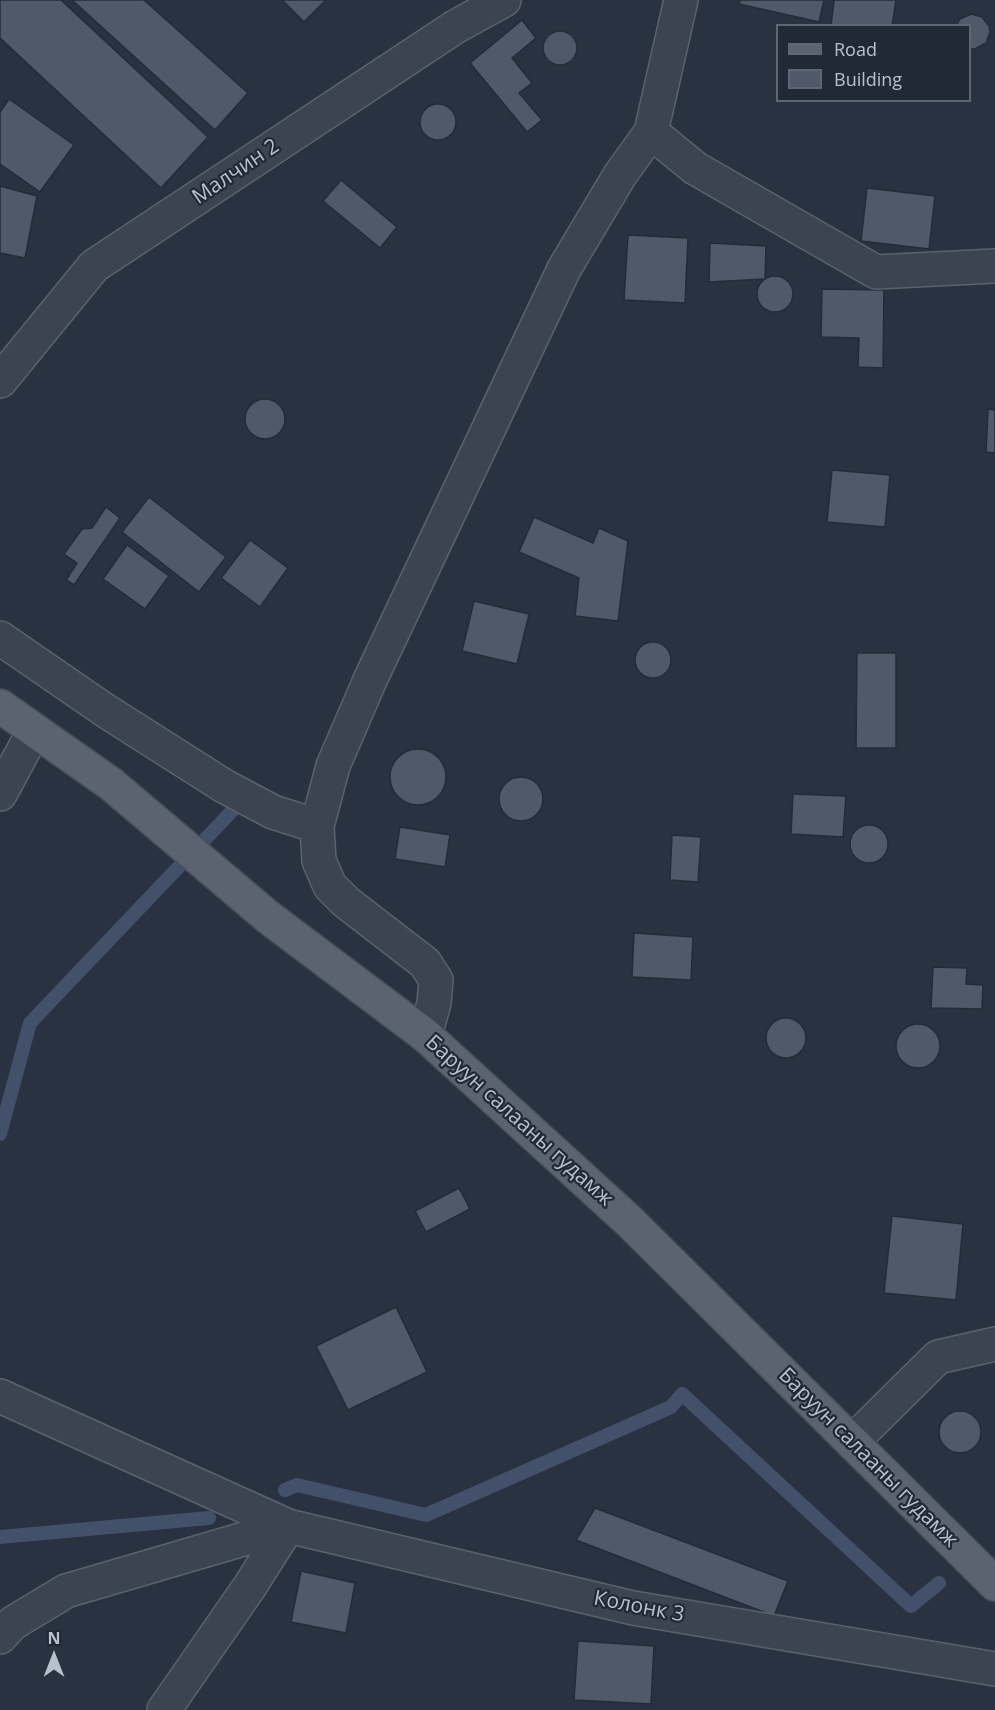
<!DOCTYPE html>
<html>
<head>
<meta charset="utf-8">
<style>
  body { margin:0 }
  #map { position:relative; width:995px; height:1710px; overflow:hidden; background:#293241; font-family:"Open Sans",sans-serif }
  canvas { display:block }
  .legend { position:absolute; left:776px; top:24px; width:195px; height:78px; box-sizing:border-box; background:#222936; border:2px solid #5f6572; margin:0; padding:8px 10px; list-style:none; font-size:18px; color:#bac0cb }
  .legend li { display:flex; align-items:center; gap:12px; height:30px }
  .legend b { width:30px; border:2px solid #5f6572 }
  .north { position:absolute; left:24px; top:1626px; width:60px; height:60px; -webkit-text-stroke:4px #222936; paint-order:stroke; rotate:0deg; font-size:16px; font-weight:700; line-height:24px; text-align:center; color:#bac0cb }
  .north::after { content:''; display:block; margin:auto; width:21px; height:27px; background:#bac0cb; clip-path:polygon(50% 0,100% 100%,50% 72%,0 100%) }
</style>
</head>
<body>
<div id="map">
<canvas width="995" height="1710"></canvas>
<ul class="legend">
<li><b style="height:8px;background:#5b6370"></b>Road</li>
<li><b style="height:16px;background:#505969"></b>Building</li>
</ul>
<div class="north">N</div>
</div>
<script>
const ctx = document.querySelector('canvas').getContext('2d');
ctx.lineJoin = 'round';
const toPath = rows => new Path2D(rows.map(r => 'M' + r).join(''));
function trace(path, color, width, dash) { ctx.strokeStyle = color; ctx.lineWidth = width; ctx.lineCap = dash ? 'butt' : 'round'; ctx.setLineDash(dash || []); ctx.stroke(path); }
function paint(path, color) { ctx.fillStyle = color; ctx.fill(path, 'evenodd'); }
function write(font, color, halo, rows, align = 'center') {
  ctx.font = font + ' "Open Sans",sans-serif'; ctx.lineWidth = 4.5; ctx.setLineDash([]); ctx.textBaseline = 'middle'; ctx.strokeStyle = halo; ctx.fillStyle = color; for (const [text, x, y, turn = 0] of rows) {
    ctx.save(); ctx.translate(x, y); ctx.rotate((+turn || 0) * Math.PI / 180); ctx.textAlign = isNaN(turn) ? turn : align; if (halo) ctx.strokeText(text, 0, 0); ctx.fillText(text, 0, 0); ctx.restore();
  }
}
trace(toPath([
  [0,1134,30,1023,233,810],
  [285,1490,297,1485,426,1515,671,1407,682,1394,911,1606,939,1583],
  [0,1537,209,1518]
]), '#43506a', 14);
const building = toPath([
  [0,0,61,0,208,137,161,188,0,38,0,0],
  [72,0,144,0,248,93,215,130,72,0],
  [282,0,326,0,304,22,282,0],
  [740,0,824,0,819,22,739,4,740,0],
  [834,0,896,0,892,26,831,26,834,0],
  [971,14,982,17,989,26,990,32,986,43,975,49,970,49,970,26,956,26,960,19,971,14],
  [522,20,536,38,512,58,532,83,519,93,542,120,527,132,470,63,522,20],
  '543 48a17 17 0 1 1 34 0a17 17 0 1 1-34 0Z',
  [9,99,74,145,40,192,0,164,0,112,9,99],
  '420 122a18 18 0 1 1 36 0a18 18 0 1 1-36 0Z',
  [341,180,397,227,380,248,323,201,341,180],
  [0,186,37,196,25,258,0,253,0,186],
  [867,188,935,196,929,249,861,241,867,188],
  [628,235,688,238,685,303,624,300,628,235],
  [710,243,766,246,765,279,709,282,710,243],
  '757 294a18 18 0 1 1 36 0a18 18 0 1 1-36 0Z',
  [822,289,884,290,883,368,858,367,859,338,821,337,822,289],
  '245 419a20 20 0 1 1 40 0a20 20 0 1 1-40 0Z',
  [988,409,995,410,995,453,986,452,988,409],
  [832,470,890,475,885,527,827,522,832,470],
  [149,497,226,557,199,592,122,532,149,497],
  [106,507,120,518,74,585,66,580,77,563,64,554,82,529,92,528,106,507],
  [534,517,593,543,599,528,628,541,618,621,575,616,579,578,519,552,534,517],
  [250,540,288,568,260,607,221,578,250,540],
  [127,545,169,576,145,609,103,579,127,545],
  [474,601,529,614,517,664,462,651,474,601],
  '635 660a18 18 0 1 1 36 0a18 18 0 1 1-36 0Z',
  [857,653,896,653,896,748,856,748,857,653],
  '390 777a28 28 0 1 1 56 0a28 28 0 1 1-56 0Z',
  '499 799a22 22 0 1 1 44 0a22 22 0 1 1-44 0Z',
  [793,794,846,796,843,837,791,834,793,794],
  '850 844a19 19 0 1 1 38 0a19 19 0 1 1-38 0Z',
  [400,827,450,835,445,867,395,859,400,827],
  [672,835,701,837,698,882,670,880,672,835],
  [634,933,693,937,691,980,632,977,634,933],
  [933,967,967,968,966,984,983,985,982,1009,931,1008,933,967],
  '766 1038a20 20 0 1 1 40 0a20 20 0 1 1-40 0Z',
  '896 1046a22 22 0 1 1 44 0a22 22 0 1 1-44 0Z',
  [459,1188,470,1209,426,1232,415,1211,459,1188],
  [892,1216,963,1224,956,1300,884,1293,892,1216],
  [396,1307,427,1372,348,1410,316,1346,396,1307],
  '939 1432a21 21 0 1 1 42 0a21 21 0 1 1-42 0Z',
  [595,1508,788,1581,774,1616,576,1540,595,1508],
  [301,1571,355,1583,346,1633,291,1622,301,1571],
  [578,1641,654,1646,651,1704,574,1700,578,1641]
]);
paint(building, '#505969');
trace(building, '#242b38', 1.5);
const minor = toPath([
  [681,0,651,132,695,168,876,272,995,266],
  [0,381,94,266,455,27,504,0],
  [0,638,106,711,224,786,273,812,317,826],
  [0,794,34,731],
  [425,1035,434,1003,436,980,425,963,346,902,330,886,319,861,317,826,333,766,370,680,564,269,620,175,651,132],
  [0,1396,288,1526,633,1608,995,1669],
  [852,1442,938,1357,995,1344],
  [0,1637,13,1623,66,1591,288,1526],
  [164,1710,250,1586,288,1526]
]);
const major = toPath([
  [0,706,111,784,268,917,425,1035,629,1221,995,1584]
]);
trace(minor, '#5b626e', 36);
trace(major, '#474d5a', 36);
trace(minor, '#3d4451', 33);
trace(major, '#5b6370', 33);
write('21px', '#bac0cb', '#222936', [
  ["Малчин 2",236,172,-34],
  ["Баруун салааны гудамж",519,1121,42],
  ["Баруун салааны гудамж",868,1458,45],
  ["Колонк 3",639,1607,11]
]);
</script>
</body>
</html>
